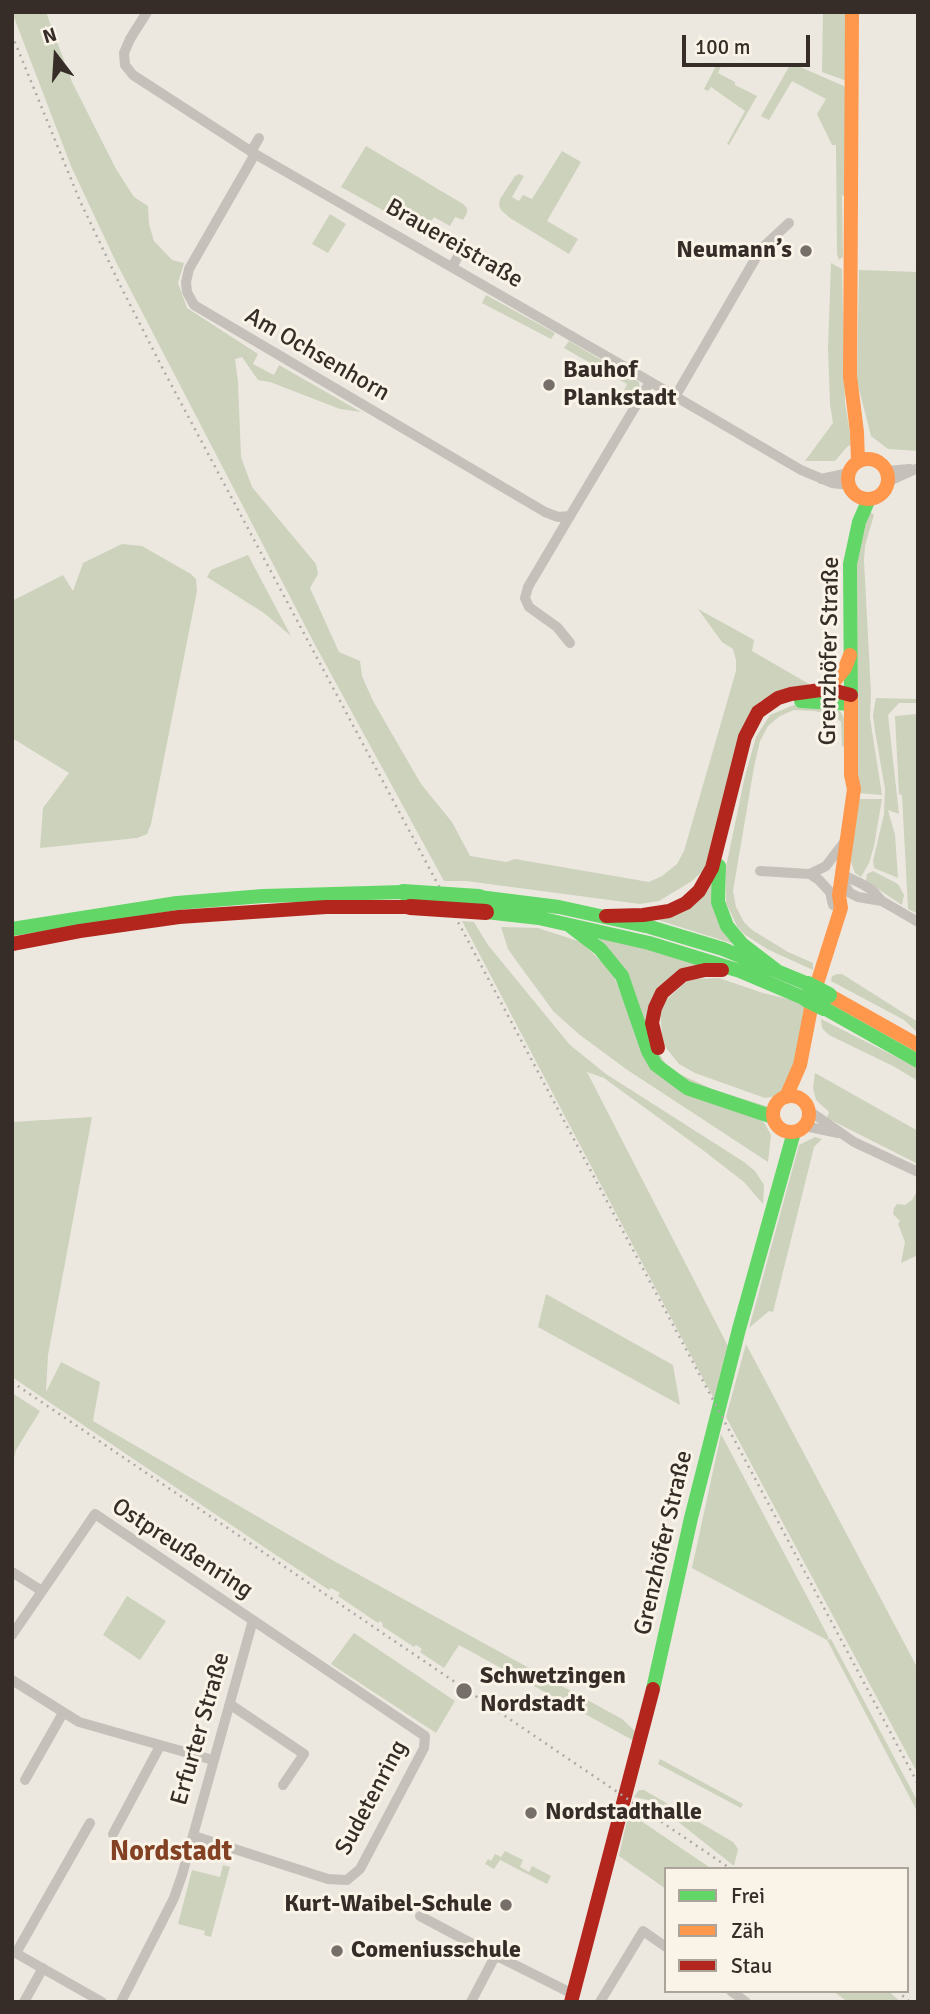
<!DOCTYPE html>
<html>
<head>
<meta charset="utf-8">
<style>
  body { margin:0 }
  #map { position:relative; width:930px; height:2014px; overflow:hidden; background:#ece8e0; font-family:Signika,sans-serif }
  canvas { display:block }
  .frame { position:absolute; inset:0; border:14px solid #362d28; pointer-events:none }
  .legend { position:absolute; left:664px; top:1867px; width:245px; height:126px; box-sizing:border-box; background:#f9f3e8; border:2px solid #aba49b; margin:0; padding:9px 12px; list-style:none; font-size:21px; color:#362d28 }
  .legend li { display:flex; align-items:center; gap:14px; height:35px }
  .legend b { width:35px; border:2px solid #aba49b }
  .north { position:absolute; left:21px; top:21px; width:70px; height:70px; -webkit-text-stroke:5px #f9f3e8; paint-order:stroke; rotate:343deg; font-size:19px; font-weight:700; line-height:28px; text-align:center; color:#362d28 }
  .north::after { content:''; display:block; margin:auto; width:24px; height:32px; background:#362d28; clip-path:polygon(50% 0,100% 100%,50% 72%,0 100%) }
  .scale { position:absolute; left:682px; top:35px; width:128px; height:32px; box-sizing:border-box; border:4px solid #362d28; border-top:0; padding-left:9px; font-size:21px; line-height:24px; white-space:nowrap; color:#362d28; -webkit-text-stroke:5px #f9f3e8; paint-order:stroke }
</style>
</head>
<body>
<div id="map">
<canvas width="930" height="2014"></canvas>
<div class="frame"></div>
<ul class="legend">
<li><b style="height:9px;background:#63d668"></b>Frei</li>
<li><b style="height:9px;background:#ff974d"></b>Zäh</li>
<li><b style="height:9px;background:#b3261e"></b>Stau</li>
</ul>
<div class="north">N</div>
<div class="scale">100 m</div>
</div>
<script>
const ctx = document.querySelector('canvas').getContext('2d');
ctx.lineJoin = 'round';
function paint(path, color) { ctx.fillStyle = color; ctx.fill(path, 'evenodd'); }
const toPath = rows => new Path2D(rows.map(r => 'M' + r).join(''));
function trace(path, color, width, dash) { ctx.strokeStyle = color; ctx.lineWidth = width; ctx.lineCap = dash ? 'butt' : 'round'; ctx.setLineDash(dash || []); ctx.stroke(path); }
function write(font, color, halo, rows, align = 'center') {
  ctx.font = font + ' Signika,sans-serif'; ctx.lineWidth = 6; ctx.setLineDash([]); ctx.textBaseline = 'middle'; ctx.strokeStyle = halo; ctx.fillStyle = color; for (const [text, x, y, turn = 0] of rows) {
    ctx.save(); ctx.translate(x, y); ctx.rotate((+turn || 0) * Math.PI / 180); ctx.textAlign = isNaN(turn) ? turn : align; if (halo) ctx.strokeText(text, 0, 0); ctx.fillText(text, 0, 0); ctx.restore();
  }
}
paint(toPath([
  [12,12,46,12,72,82,116,169,134,197,148,206,149,224,154,241,172,260,184,263,178,283,187,308,258,354,253,364,274,375,279,365,361,412,340,409,270,382,258,380,242,357,235,359,238,382,241,457,252,487,316,564,318,574,310,588,339,652,360,661,362,676,373,701,421,784,452,822,470,856,506,862,515,859,649,882,662,876,677,864,684,851,736,671,736,660,733,649,722,642,698,609,754,640,752,651,809,684,760,701,704,870,692,881,659,901,640,904,466,881,444,881,313,641,116,262,71,166],
  [823,12,848,12,847,81,822,72],
  [791,63,846,87,846,197,842,195,843,257,839,260,837,254,836,145,832,145,817,114,826,99,792,81,769,120,761,116],
  [717,64,721,66,718,73,735,82,735,85,757,96,729,145,727,144,745,111,711,87,708,91,704,89],
  [366,146,463,204,467,208,467,213,463,220,455,217,450,226,434,217,424,233,341,187],
  [562,151,581,162,547,221,578,239,569,254,510,218,501,210,499,205,500,199,515,176,519,174,524,176,512,197,519,201,523,195,532,199],
  [330,214,346,224,328,253,312,244],
  [831,263,842,269,845,403,852,444,847,447,835,461,805,461,833,423,830,404,828,348],
  [859,270,918,272,918,451,888,449,871,436,857,381],
  [486,295,555,333,551,339,482,303],
  [569,341,639,382,640,388,630,406,622,407,618,404,627,384,564,348],
  [869,511,874,515,865,546,864,561,871,693,870,718,882,795,857,793,858,697,857,559],
  [122,544,142,546,191,574,196,579,197,591,151,824,147,834,137,838,40,848,43,808,69,773,12,738,12,601,63,575,73,591,83,563],
  [248,555,291,636,264,613,207,577,211,570],
  [876,698,918,699,918,703,899,703,888,715,899,814,888,810,895,835,898,878,874,868,873,861,884,814,885,789,875,731,873,715],
  [794,705,835,709,841,712,845,720,845,747,842,746,841,722,834,715,814,711,794,710,780,716,768,726,760,741,754,767,733,891,736,907,744,922,752,930,788,952,813,963,813,970,767,949,744,934,737,926,726,903,726,867,745,776,756,737,770,715],
  [918,714,918,914,908,909,902,795,899,794,895,716],
  [856,799,882,799,874,846,869,863,861,877,855,873,851,862],
  [873,871,898,884,904,895,902,905,866,881,867,874],
  [711,880,734,944,658,920],
  [462,921,474,922,488,945,570,1045,606,1074,744,1162,755,1171,764,1185,763,1204,744,1182,704,1151,604,1078,587,1072,730,1350,716,1403],
  [501,927,538,928,581,942,612,972,650,1064,757,1116,765,1124,771,1135,768,1162,626,1069,580,1035,554,1012,523,970,508,949],
  [601,937,635,944,702,965,680,973,661,989,651,1012,650,1027,653,1043,666,1065,675,1072,712,1089,769,1107,768,1110,690,1084,665,1067,651,1044,632,985,614,957,599,941],
  [838,974,842,974,918,1022,918,1033,904,1020,831,981,832,976],
  [719,978,763,993,805,1003,806,1008,793,1069,783,1092,777,1096,765,1098,695,1073,679,1064,663,1044,660,1012,666,1000,687,981,695,979],
  [821,1019,918,1068,918,1081,893,1066,829,1035,822,1028],
  [815,1073,918,1131,918,1164,827,1118,829,1112,816,1100,813,1088],
  [92,1117,48,1355,46,1392,61,1362,100,1382,93,1421,334,1561,622,1719,636,1732,636,1742,459,1645,444,1668,420,1652,422,1649,416,1645,414,1647,382,1626,383,1624,380,1621,378,1623,338,1596,340,1593,331,1588,329,1590,267,1549,12,1377,12,1122],
  [815,1137,822,1139,814,1147,773,1312,769,1311,749,1328,799,1145],
  [918,1189,918,1255,901,1263,905,1242,898,1224,900,1221,893,1214,894,1208,897,1204,905,1205,912,1200],
  [546,1294,673,1365,680,1405,538,1327],
  [746,1344,918,1669,918,1774,726,1417],
  [12,1393,40,1411,16,1450,12,1466],
  [721,1434,829,1638,827,1640,831,1639,918,1802,918,1813,827,1640,692,1568],
  [127,1596,166,1621,140,1660,103,1635],
  [354,1633,455,1701,436,1733,331,1664],
  [660,1759,743,1804,741,1808,658,1764],
  [639,1790,644,1790,733,1842,738,1849,734,1866,652,1801,634,1797],
  [628,1816,638,1819,712,1869,666,1869,666,1889,619,1856],
  [505,1851,523,1860,520,1867,529,1872,532,1866,551,1876,547,1884,500,1860,494,1869,485,1864,488,1859,491,1861,495,1854,501,1857],
  [223,1865,230,1867,211,1937,204,1935,205,1931,178,1924,192,1870,220,1877],
  [833,1991,888,1991,901,2002,848,2002]
]), '#ccd2bb');
trace(toPath([
  [147,12,130,39,124,53,125,65,133,75,255,154,620,364,801,470,832,483,849,485],
  [251,152,259,138],
  [255,154,189,269,186,282,187,292,194,305,545,512,558,517,570,516,650,382],
  [452,267,460,253],
  [675,397,761,249,789,223],
  [886,471,910,469],
  [821,479,849,473],
  [887,482,918,468],
  [570,643,557,627,529,607,525,598,528,587,570,516],
  [760,871,810,874,826,866,845,841],
  [810,874,819,880,830,892,833,905],
  [843,875,862,884,872,890,882,901,918,922],
  [842,881,850,893,858,897,882,901],
  [808,1110,854,1142,918,1172],
  [805,1126,838,1133],
  [12,1572,42,1591],
  [12,1635,95,1514,425,1736,424,1748,360,1869,347,1880,328,1879,194,1836],
  [12,1680,79,1722,213,1760],
  [231,1705,304,1754,283,1785],
  [25,1780,63,1713],
  [113,1834,160,1746],
  [420,1916,482,1949,492,1957,492,1962,471,2002],
  [12,1951,102,2002],
  [16,1953,90,1823],
  [492,1957,501,1958,573,1994],
  [731,1991,746,2002],
  [24,2002,43,1968],
  [121,2002,174,1898,182,1875,253,1620],
  [600,2002,643,1931,666,1947]
]), '#c5c0ba', 10);
trace(toPath([
  [851,699,850,564,859,522,869,499],
  [801,701,851,704],
  [719,866,718,902,727,926,742,944,776,970],
  [479,897,559,907,650,927,723,949,808,984],
  [486,912,539,918,649,943,740,971,806,999],
  [570,926,600,949,622,976,648,1051,656,1065,687,1088,773,1117],
  [12,929,177,903,263,896,403,892],
  [824,1008,918,1061],
  [653,1689,691,1518,739,1329,794,1132]
]), '#63d668', 14);
trace(toPath([
  [852,12,850,376,857,432,858,462],
  '848 479a20 20 0 1 1 40 0a20 20 0 1 1-40 0Z',
  [828,689,845,668,850,655],
  [829,995,918,1045],
  '773 1114a18 18 0 1 1 36 0a18 18 0 1 1-36 0Z',
  [786,1097,800,1065,814,993,841,908,839,895,854,789,851,775,851,699]
]), '#ff974d', 14);
trace(toPath([
  [606,916,643,915,669,911,686,903,699,891,712,868,745,737,758,712,778,698,791,694,828,689,851,695],
  [12,944,80,931,179,917,326,907,410,907],
  [658,1048,652,1023,655,1008,662,993,683,975,705,970,722,970],
  [571,2002,653,1689]
]), '#b3261e', 14);
trace(toPath([
  [12,35,80,201,121,287,165,373,918,1784],
  [12,1382,731,1869],
  [897,1991,910,2002]
]), '#ada9a4', 2.5, [2, 5]);
trace(toPath([
  [403,892,479,897],
  [808,984,829,995],
  [806,999,824,1008]
]), '#63d668', 16);
trace(toPath([
  [410,907,486,912]
]), '#b3261e', 16);
for (const [x, y, r, color] of [
  [806,251,7,"#766e68"],
  [549,385,7,"#766e68"],
  [464,1691,9,"#766e68"],
  [531,1813,7,"#766e68"],
  [506,1905,7,"#766e68"],
  [337,1951,7,"#766e68"]
]) { const dot = new Path2D(); dot.arc(x, y, r, 0, 2 * Math.PI); ctx.fillStyle = color; ctx.fill(dot); trace(dot, '#f9f3e8', 2.5); }
write('24px', '#362d28', '#f9f3e8', [
  ["Brauereistraße",454,244,30],
  ["Am Ochsenhorn",317,355,30],
  ["Grenzhöfer Straße",830,651,-89],
  ["Grenzhöfer Straße",664,1543,-77],
  ["Ostpreußenring",182,1549,33],
  ["Erfurter Straße",201,1729,-74],
  ["Sudetenring",372,1798,-62]
]);
write('bold 24px', '#362d28', '#f9f3e8', [
  ["Neumann’s",792,251,"right"],
  ["Bauhof",563,371],
  ["Plankstadt",563,399],
  ["Schwetzingen",480,1677],
  ["Nordstadt",480,1705],
  ["Nordstadthalle",545,1813],
  ["Kurt-Waibel-Schule",492,1905,"right"],
  ["Comeniusschule",351,1951]
], 'left');
write('bold 28px', '#834223', '#f9f3e8', [
  ["Nordstadt",171,1853]
]);
</script>
</body>
</html>
